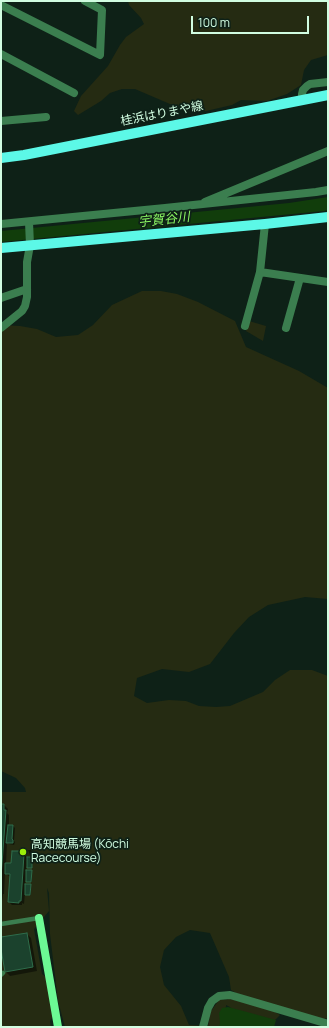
<!DOCTYPE html>
<html>
<head>
<meta charset="utf-8">
<style>
  body { margin:0 }
  #map { position:relative; width:329px; height:1028px; overflow:hidden; background:#0e2117; font-family:Manrope,sans-serif }
  canvas { display:block }
  .frame { position:absolute; inset:0; border:2px solid #d1fde1; pointer-events:none }
  .scale { position:absolute; left:191px; top:16px; width:118px; height:18px; box-sizing:border-box; border:2px solid #d1fde1; border-top:0; padding-left:5px; font-size:12px; line-height:14px; white-space:nowrap; color:#d1fde1; -webkit-text-stroke:3px #0e2117; paint-order:stroke }
</style>
</head>
<body>
<div id="map">
<canvas width="329" height="1028"></canvas>
<div class="frame"></div>
<div class="scale">100 m</div>
</div>
<script>
const ctx = document.querySelector('canvas').getContext('2d');
ctx.lineJoin = 'round';
function paint(path, color) { ctx.fillStyle = color; ctx.fill(path, 'evenodd'); }
const toPath = rows => new Path2D(rows.map(r => 'M' + r).join(''));
function trace(path, color, width, dash) { ctx.strokeStyle = color; ctx.lineWidth = width; ctx.lineCap = dash ? 'butt' : 'round'; ctx.setLineDash(dash || []); ctx.stroke(path); }
function write(font, color, halo, rows, align = 'center') {
  ctx.font = font + ' Manrope,"Noto Sans JP",sans-serif'; ctx.lineWidth = 3.5; ctx.setLineDash([]); ctx.textBaseline = 'middle'; ctx.strokeStyle = halo; ctx.fillStyle = color; for (const [text, x, y, turn = 0] of rows) {
    ctx.save(); ctx.translate(x, y); ctx.rotate((+turn || 0) * Math.PI / 180); ctx.textAlign = isNaN(turn) ? turn : align; if (halo) ctx.strokeText(text, 0, 0); ctx.fillText(text, 0, 0); ctx.restore();
  }
}
paint(toPath([
  [128,1,328,1,328,55,311,60,304,70,301,85,287,94,267,101,241,100,232,105,206,111,191,110,170,104,135,89,122,89,110,93,101,101,78,115,74,111,81,96,108,66,120,45,126,37,144,24,141,18,129,5],
  [142,291,161,291,177,294,198,302,235,321,246,347,299,371,328,388,328,599,305,597,268,605,249,617,234,633,210,664,189,672,162,669,137,678,134,696,147,703,169,700,186,701,199,706,216,707,230,706,263,692,275,680,290,670,312,670,328,676,328,1018,323,1019,246,999,231,990,229,977,210,933,190,930,176,937,164,950,160,967,164,985,181,1006,189,1025,208,1026,211,1011,219,1000,230,999,256,1005,270,1009,280,1015,273,1022,232,1011,230,1007,226,1005,225,1027,65,1027,58,1001,50,934,49,893,47,888,49,911,34,929,42,974,46,977,53,1016,50,1021,51,1027,1,1027,1,792,26,792,25,788,16,778,1,771,1,325,20,326,37,329,56,337,78,335,93,325,112,305],
  [249,321,266,326,263,341,246,331]
]), '#252b12');
paint(toPath([
  [328,197,328,210,324,211,1,242,1,231,289,203],
  [228,1007,247,1012,276,1020,274,1027,219,1027,220,1023,219,1013,222,1008]
]), '#113d0b');
paint(toPath([
  [1,805,4,805,8,809,7,813,9,815,9,826,13,826,15,828,14,841,15,842,14,845,9,844,7,843,6,864,12,864,23,852,28,859,32,858,33,859,32,868,28,868,26,866,26,871,32,872,32,882,27,882,25,880,25,885,31,886,31,895,26,895,25,893,24,904,22,903,22,905,12,905,9,902,11,877,9,876,5,873,4,894,3,894,2,901,1,901],
  [28,850,31,850,33,854,30,855],
  [27,934,31,938,37,971,10,976,6,972,1,938]
]), '#0007');
const building = toPath([
  [1,804,4,804,4,810,6,810,1,877,1,804],
  [8,825,13,825,12,839,13,840,13,843,6,843,8,825],
  [12,851,23,851,23,854,24,854,21,901,19,901,19,903,8,902,10,874,5,874,5,863,11,863,12,851],
  [27,857,32,857,32,868,27,868,27,857],
  [26,870,32,870,31,882,26,882,26,870],
  [25,884,31,884,30,895,25,895,25,884],
  [27,933,33,967,5,972,1,949,1,937,27,933]
]);
paint(building, '#1b422d');
trace(building, '#2e6d4b', 1);
trace(toPath([
  [1,924,39,918],
  [1,975,3,973]
]), '#3b7e4f', 4.5);
trace(toPath([
  [1,5,100,55,102,10,85,1],
  [1,54,74,93],
  [302,99,302,94,303,90,307,86,310,84,328,82],
  [1,121,46,117],
  [205,202,328,151],
  [1,224,165,208,316,192,328,190],
  [260,272,328,282],
  [1,298,27,289],
  [245,326,260,272,265,224],
  [1,328,22,311,25,306,27,297,27,262,30,245,29,222],
  [286,328,300,278],
  [203,1027,208,1008,212,1001,219,996,230,995,328,1024]
]), '#3b7e4f', 8);
trace(toPath([
  [39,918,58,1027]
]), '#6cf994', 8);
trace(toPath([
  [1,158,24,155,328,95],
  [1,248,265,224,328,217]
]), '#5cf8e7', 10);
for (const [x, y, r, color] of [
  [23,852,4,"#9df00a"]
]) { const dot = new Path2D(); dot.arc(x, y, r, 0, 2 * Math.PI); ctx.fillStyle = color; ctx.fill(dot); trace(dot, '#0e2117', 1.5); }
write('12px', '#d1fde1', '#0e2117', [
  ["桂浜はりまや線",162,114,-11]
]);
write('12px', '#d1fde1', '#0e2117', [
  ["高知競馬場 (Kōchi",31,845],
  ["Racecourse)",31,859]
], 'left');
write('italic 13px', '#8cf963', '#0e2117', [
  ["宇賀谷川",164,220,-6]
]);
</script>
</body>
</html>
